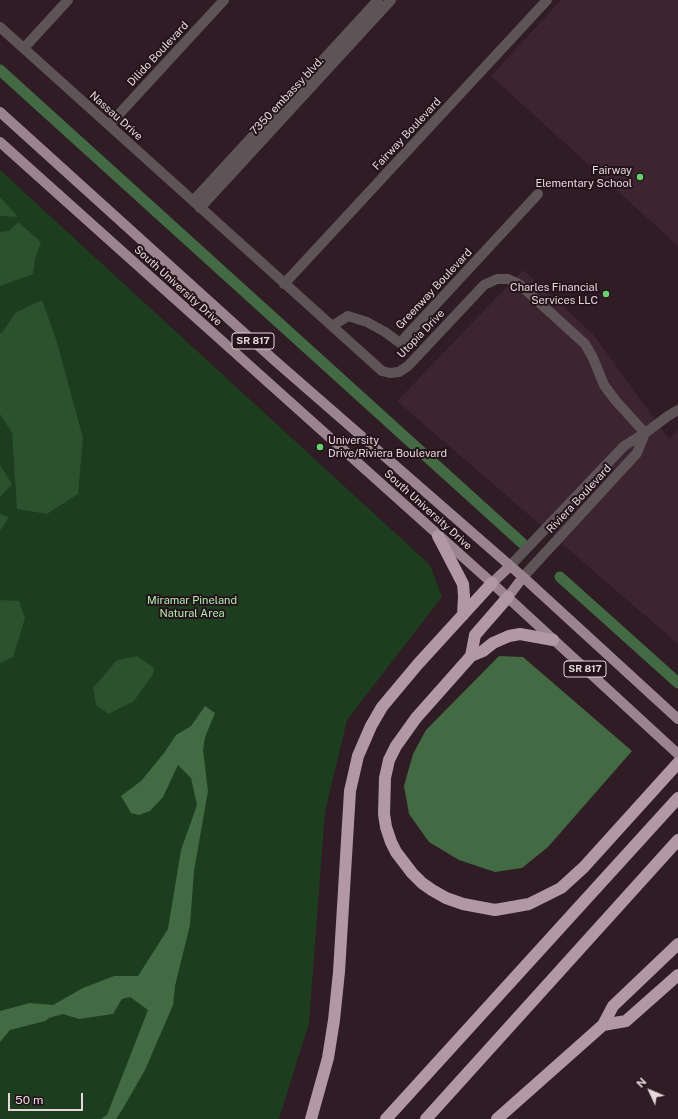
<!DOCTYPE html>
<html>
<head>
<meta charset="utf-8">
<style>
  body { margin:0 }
  #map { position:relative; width:678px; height:1119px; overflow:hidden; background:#2f1c25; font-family:"Public Sans",sans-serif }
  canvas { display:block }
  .north { position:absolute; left:630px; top:1071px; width:40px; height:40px; -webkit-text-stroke:3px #25131b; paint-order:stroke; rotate:314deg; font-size:11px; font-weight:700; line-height:16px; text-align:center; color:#e5d8dd }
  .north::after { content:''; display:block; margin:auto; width:14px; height:18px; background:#e5d8dd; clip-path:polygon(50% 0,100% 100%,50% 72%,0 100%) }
  .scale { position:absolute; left:8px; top:1093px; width:75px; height:18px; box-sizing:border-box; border:2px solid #e5d8dd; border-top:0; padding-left:5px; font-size:12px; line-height:14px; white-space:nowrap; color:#e5d8dd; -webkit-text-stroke:3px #25131b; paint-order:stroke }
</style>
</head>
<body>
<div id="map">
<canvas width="678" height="1119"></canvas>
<div class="north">N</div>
<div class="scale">50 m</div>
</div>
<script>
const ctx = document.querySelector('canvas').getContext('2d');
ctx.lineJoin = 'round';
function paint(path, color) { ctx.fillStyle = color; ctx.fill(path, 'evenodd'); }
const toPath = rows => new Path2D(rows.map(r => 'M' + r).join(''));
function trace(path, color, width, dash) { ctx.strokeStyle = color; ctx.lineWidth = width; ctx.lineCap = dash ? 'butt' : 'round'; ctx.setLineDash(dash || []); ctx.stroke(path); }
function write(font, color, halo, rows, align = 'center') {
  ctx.font = font + ' "Public Sans",sans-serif'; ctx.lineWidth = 4; ctx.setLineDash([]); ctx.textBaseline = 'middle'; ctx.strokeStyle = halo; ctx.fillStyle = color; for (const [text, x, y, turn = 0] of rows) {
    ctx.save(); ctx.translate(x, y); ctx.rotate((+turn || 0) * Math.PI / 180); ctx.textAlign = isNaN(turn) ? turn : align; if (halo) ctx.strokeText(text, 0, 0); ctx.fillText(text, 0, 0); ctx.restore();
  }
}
paint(toPath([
  [561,0,678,0,678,246,491,76],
  [523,270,593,334,669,439,678,430,678,644,397,401]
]), '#3c2430');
paint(toPath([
  [0,170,430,565,442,597,347,720,325,812,309,1023,279,1119,0,1119]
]), '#1c3d1e');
paint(toPath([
  [0,198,1,198,18,217,0,216],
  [18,222,41,242,35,259,33,274,0,286,0,232,9,231],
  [42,300,56,339,83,438,78,494,47,514,17,509,12,433,0,414,0,333,2,333,15,313],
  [0,465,12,484,0,497],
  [0,514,9,517,0,531],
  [0,600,19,601,25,618,13,657,0,663],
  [137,656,154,668,153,674,134,701,109,714,96,705,93,688,117,660]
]), '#2b522c');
paint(toPath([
  [499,656,523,657,632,751,548,847,522,868,495,872,459,860,429,842,409,814,404,786,413,754,426,730],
  [205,706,215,713,205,737,203,750,208,791,194,871,190,925,175,986,173,1005,145,1070,122,1110,116,1119,101,1119,107,1115,148,1010,130,997,122,999,113,1014,79,1019,63,1014,49,1018,45,1021,10,1030,0,1042,0,1011,30,1003,53,1005,83,988,114,976,138,976,168,929,181,850,197,805,191,778,178,765,163,797,150,811,139,815,131,813,121,796,141,781,164,753,176,735,191,726]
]), '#426a43');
trace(toPath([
  [0,70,522,543],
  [560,577,678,683]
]), '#426a43', 11);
trace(toPath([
  [0,27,382,371,390,373,399,372,408,366,484,285,497,279,508,279,519,284,585,344,593,358,604,385,616,401,645,433],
  [24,48,68,0],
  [109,125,224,0],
  [193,201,378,0],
  [200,208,391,0],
  [284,284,547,0],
  [332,326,348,316,367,322,385,332,400,343,538,194],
  [510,566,624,446,645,433,668,416,678,410],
  [523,577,637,453,645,433]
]), '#5e5458', 10);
trace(toPath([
  [0,112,273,359,523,577,678,719],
  [0,142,492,583,678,754],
  [492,583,510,566],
  [508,597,523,577]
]), '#9a858e', 10);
trace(toPath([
  [438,536,463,584,464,596,463,615],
  [553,640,520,634,509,636,493,643,483,651,471,656,416,718,396,746,389,760,385,778,384,814,386,827,391,842,396,852,412,873,422,883,432,890,446,898,463,904,495,910,529,904,561,888,584,867,678,763],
  [471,656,475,635,508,597],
  [603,1025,626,1021,678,975],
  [311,1119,328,1058,334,1020,339,972,350,791,358,756,371,726,382,707,418,664,492,583],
  [386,1119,678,798],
  [426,1119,678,840],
  [497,1119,603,1025,613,1006,678,944]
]), '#b198a3', 12);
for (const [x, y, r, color] of [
  [640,177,4,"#61d46a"],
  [606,294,4,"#61d46a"],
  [320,447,4,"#61d46a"]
]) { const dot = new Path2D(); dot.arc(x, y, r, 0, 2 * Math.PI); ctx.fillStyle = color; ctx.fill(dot); trace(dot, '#25131b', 1.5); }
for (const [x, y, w] of [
  [253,341,42],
  [585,669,42]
]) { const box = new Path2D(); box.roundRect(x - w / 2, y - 8, w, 16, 3); ctx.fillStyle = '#25131b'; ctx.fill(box); trace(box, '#e5d8dd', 1); }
write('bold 10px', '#e5d8dd', null, [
  ["SR 817",253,341],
  ["SR 817",585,669]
]);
write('11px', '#e5d8dd', '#25131b', [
  ["Dilido Boulevard",158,54,-47],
  ["7350 embassy blvd.",287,96,-47],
  ["Nassau Drive",116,116,42],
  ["Fairway Boulevard",407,134,-47],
  ["South University Drive",178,286,42],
  ["Greenway Boulevard",434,289,-47],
  ["Utopia Drive",421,334,-46],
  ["Riviera Boulevard",579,499,-47],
  ["South University Drive",428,510,42]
]);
write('11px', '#e5d8dd', '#25131b', [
  ["Fairway",632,171],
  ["Elementary School",632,184],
  ["Charles Financial",598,288],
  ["Services LLC",598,301],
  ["University",328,441,"left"],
  ["Drive/Riviera Boulevard",328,454,"left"]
], 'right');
write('11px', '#afeeb0', '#25131b', [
  ["Miramar Pineland",192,601],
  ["Natural Area",192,614]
]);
</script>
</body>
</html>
